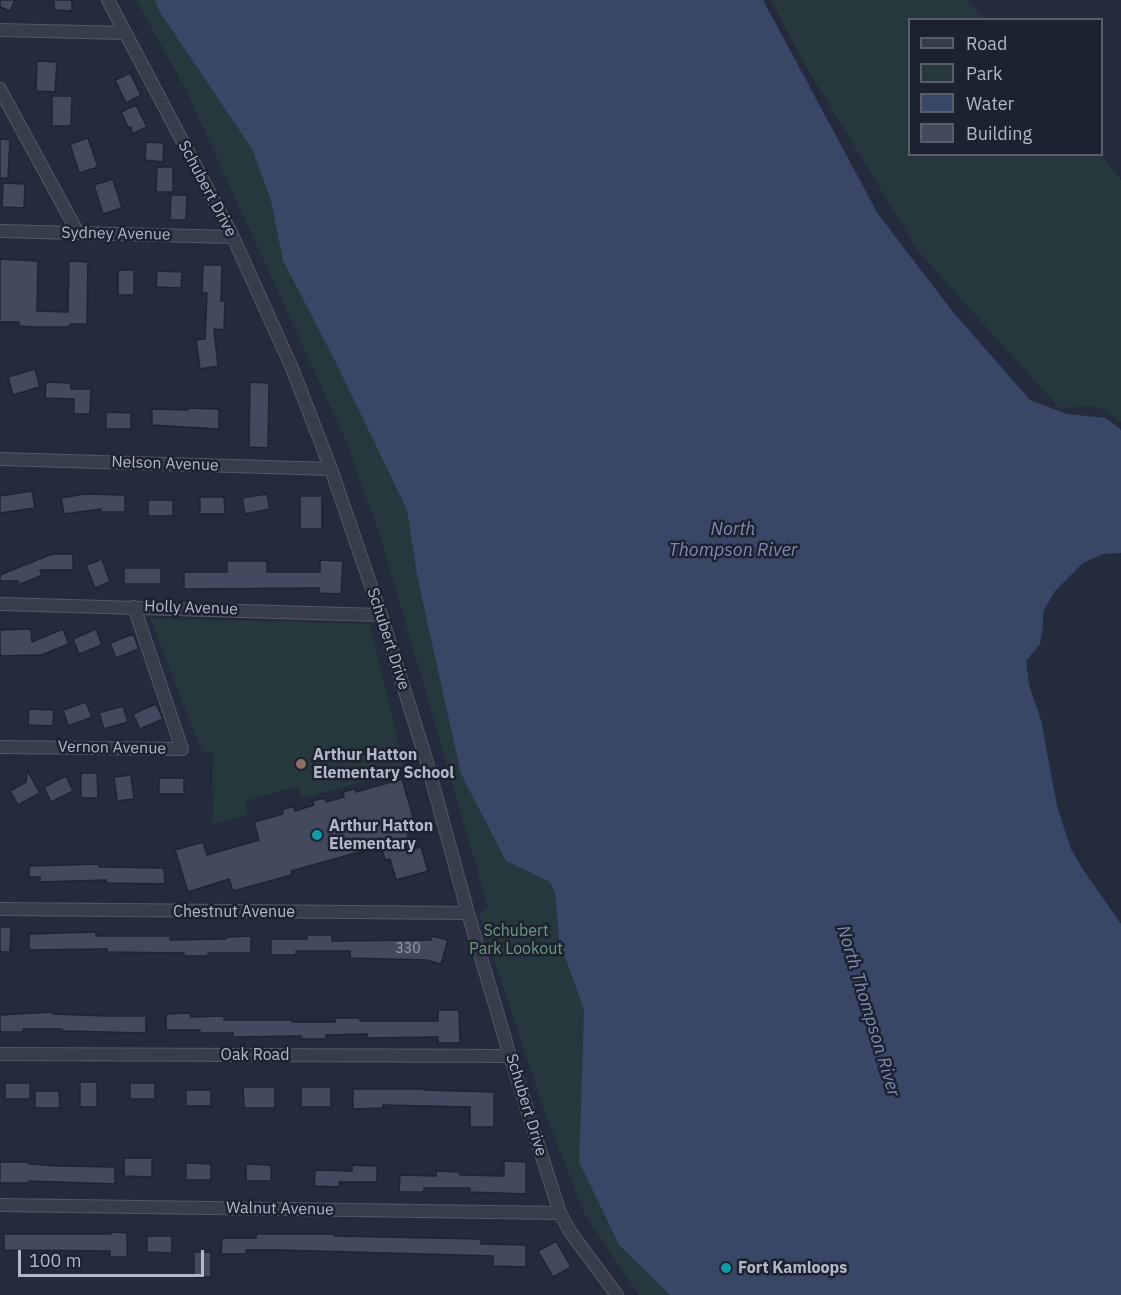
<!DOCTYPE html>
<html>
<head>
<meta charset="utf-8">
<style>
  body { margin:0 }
  #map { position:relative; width:1121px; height:1295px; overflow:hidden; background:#242b3c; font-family:"IBM Plex Sans",sans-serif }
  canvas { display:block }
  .legend { position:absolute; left:908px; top:18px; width:195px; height:138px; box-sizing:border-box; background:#1d2231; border:2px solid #595e6d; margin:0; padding:8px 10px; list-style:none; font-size:18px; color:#b3b8c8 }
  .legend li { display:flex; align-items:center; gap:12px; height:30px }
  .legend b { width:30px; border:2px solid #595e6d }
  .scale { position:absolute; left:18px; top:1250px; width:186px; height:27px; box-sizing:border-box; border:3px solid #b3b8c8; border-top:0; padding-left:8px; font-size:18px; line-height:21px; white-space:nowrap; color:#b3b8c8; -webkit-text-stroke:4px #1d2231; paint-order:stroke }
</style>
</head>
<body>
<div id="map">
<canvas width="1121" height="1295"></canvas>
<ul class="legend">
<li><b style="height:8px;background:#383d4c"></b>Road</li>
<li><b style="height:16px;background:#26373d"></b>Park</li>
<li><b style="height:16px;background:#394665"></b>Water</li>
<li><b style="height:16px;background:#434a5e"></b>Building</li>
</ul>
<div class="scale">100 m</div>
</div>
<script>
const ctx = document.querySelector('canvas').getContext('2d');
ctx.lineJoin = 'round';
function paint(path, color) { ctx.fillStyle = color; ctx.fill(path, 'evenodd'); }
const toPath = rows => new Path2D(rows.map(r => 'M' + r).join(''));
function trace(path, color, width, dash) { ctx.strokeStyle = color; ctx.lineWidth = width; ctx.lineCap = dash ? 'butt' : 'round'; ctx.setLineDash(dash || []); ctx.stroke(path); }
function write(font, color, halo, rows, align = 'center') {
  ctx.font = font + ' "IBM Plex Sans",sans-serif'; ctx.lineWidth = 5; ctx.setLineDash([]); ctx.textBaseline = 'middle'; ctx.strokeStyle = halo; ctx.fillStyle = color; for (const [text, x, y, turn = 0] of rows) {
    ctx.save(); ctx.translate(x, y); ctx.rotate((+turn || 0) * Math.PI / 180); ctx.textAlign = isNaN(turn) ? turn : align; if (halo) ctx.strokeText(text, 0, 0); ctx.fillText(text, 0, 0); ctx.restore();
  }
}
paint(toPath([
  [136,0,155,0,159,11,252,149,271,201,283,261,334,359,407,510,417,576,430,634,506,861,550,882,555,893,559,940,584,1009,579,1162,619,1245,670,1295,639,1295,585,1215,545,1113,479,914,488,907,383,545,347,443,185,88],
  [771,0,967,0,986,19,910,20,910,154,1101,155,1121,180,1121,422,1096,406,1059,408,918,251,801,58],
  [150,618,370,624,405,771,302,798,298,786,245,801,248,815,212,825,213,756,216,753,202,752]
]), '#26373d');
paint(toPath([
  [155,0,763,0,878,214,953,312,1030,400,1067,414,1106,418,1121,430,1121,553,1103,554,1083,563,1055,591,1043,612,1043,626,1040,644,1026,661,1029,685,1041,720,1057,806,1071,849,1082,868,1121,924,1121,1295,670,1295,619,1245,579,1162,584,1010,559,940,555,893,550,882,506,861,461,774,417,576,407,510,334,359,283,261,271,201,252,149,159,11]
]), '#394665');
const building = toPath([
  [0,0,15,0,10,11,0,7,0,0],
  [54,0,72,0,72,11,54,10,54,0],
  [37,61,57,62,55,92,36,91,37,61],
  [130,73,141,95,126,103,115,80,130,73],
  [52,96,72,96,71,126,52,126,52,96],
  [136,105,147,127,132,134,131,127,128,127,121,112,136,105],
  [88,138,98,167,79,173,70,144,88,138],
  [0,139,10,140,8,178,0,178,0,139],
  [146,142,164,143,163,162,145,160,146,142],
  [157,167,173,167,173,192,156,192,157,167],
  [113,179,122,208,103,214,94,185,113,179],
  [3,183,25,184,24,208,2,207,3,183],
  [171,195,187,195,186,220,170,220,171,195],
  [0,259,38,261,37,311,68,312,69,261,88,262,87,324,70,324,69,327,35,327,19,326,19,322,0,322,0,259],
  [203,265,222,265,221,301,225,301,224,330,214,329,218,366,200,369,196,340,205,339,207,293,202,293,203,265],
  [118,270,134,270,134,295,118,295,118,270],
  [157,271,182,272,181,288,156,287,157,271],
  [35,369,40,387,13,395,8,377,35,369],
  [46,382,71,383,71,389,91,389,90,414,74,414,74,399,45,398,46,382],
  [250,382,269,383,268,448,249,447,250,382],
  [188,408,219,409,219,429,152,425,152,409,188,410,188,408],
  [106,412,131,413,131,429,106,429,106,412],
  [32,491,35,508,0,513,0,496,32,491],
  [85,494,125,495,125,512,101,512,101,509,64,514,61,498,85,494],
  [267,494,270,509,245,514,242,498,267,494],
  [300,496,322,496,322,529,300,529,300,496],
  [200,497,224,497,225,514,200,514,200,497],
  [148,500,173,500,173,516,148,516,148,500],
  [52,554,73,554,73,570,40,570,42,575,19,585,18,581,0,581,0,575,52,554],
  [102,559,110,582,95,588,86,565,102,559],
  [320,560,343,561,341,594,319,593,319,588,184,589,184,572,227,572,227,561,267,561,267,572,320,572,320,560],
  [124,568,161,568,161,584,124,584,124,568],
  [31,629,32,642,63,629,69,644,41,655,0,656,0,630,31,629],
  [96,629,102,645,79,654,73,639,96,629],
  [133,634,139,649,116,658,110,643,133,634],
  [86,702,92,717,68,726,63,710,86,702],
  [156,704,163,719,140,729,133,714,156,704],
  [123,706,128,722,104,729,99,713,123,706],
  [29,709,54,710,53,726,28,725,29,709],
  [27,770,40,793,18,805,10,791,26,782,27,770],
  [81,773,97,773,98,798,81,798,81,773],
  [131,775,134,799,117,801,114,777,131,775],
  [66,776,73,791,51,802,44,787,66,776],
  [159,778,184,778,184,794,159,794,159,778],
  [402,779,416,827,406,830,412,849,421,847,428,871,396,880,390,859,385,860,381,846,291,871,292,875,233,891,229,879,188,892,175,850,203,842,207,855,259,840,254,822,283,814,282,810,294,806,295,811,314,805,312,801,325,798,326,802,344,797,343,792,355,789,356,792,402,779],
  [99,864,99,867,164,868,165,884,106,883,106,880,40,882,40,877,29,877,29,866,99,864],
  [0,927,11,927,10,952,0,952,0,927],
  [96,932,96,936,170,936,170,940,226,939,226,937,251,936,251,953,208,953,208,956,184,956,184,953,107,952,107,949,29,950,29,934,96,932],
  [307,935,332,935,332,941,431,940,432,936,448,940,441,964,426,960,350,958,350,951,296,951,296,955,271,955,271,939,307,939,307,935],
  [438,1010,459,1010,460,1043,438,1043,438,1037,367,1038,367,1034,326,1035,326,1039,301,1039,301,1036,233,1037,233,1033,200,1033,200,1030,166,1030,166,1014,190,1013,191,1017,224,1016,224,1020,292,1020,292,1022,335,1022,335,1018,360,1018,360,1021,438,1021,438,1010],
  [53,1012,53,1014,107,1016,146,1016,146,1033,62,1031,62,1029,23,1029,23,1032,0,1032,0,1015,53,1012],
  [80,1082,97,1082,97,1107,80,1107,80,1082],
  [5,1083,30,1083,30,1099,5,1099,5,1083],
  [130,1083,155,1083,155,1099,130,1099,130,1083],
  [243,1087,275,1087,275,1108,244,1108,243,1087],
  [301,1087,331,1087,331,1107,301,1107,301,1087],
  [353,1089,424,1089,424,1090,494,1092,494,1127,470,1127,470,1107,383,1105,383,1108,353,1109,353,1089],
  [186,1090,211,1090,211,1106,186,1106,186,1090],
  [35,1091,59,1091,60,1108,35,1108,35,1091],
  [124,1158,152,1158,152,1177,124,1176,124,1158],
  [504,1161,526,1162,526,1194,470,1192,470,1188,424,1188,424,1192,399,1192,400,1175,436,1176,436,1171,460,1172,460,1175,504,1176,504,1161],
  [0,1162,29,1162,29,1164,60,1166,115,1167,115,1184,29,1181,29,1183,0,1183,0,1162],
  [186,1163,211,1164,211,1180,186,1180,186,1163],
  [246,1164,271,1165,271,1181,246,1181,246,1164],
  [352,1165,377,1166,377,1182,339,1182,339,1187,314,1186,315,1170,352,1171,352,1165],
  [111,1232,127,1233,127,1257,110,1257,110,1251,4,1250,4,1234,111,1234,111,1232],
  [256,1234,334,1234,334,1236,481,1239,481,1244,526,1245,526,1267,493,1266,493,1256,280,1250,246,1250,246,1254,221,1254,222,1238,256,1238,256,1234],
  [147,1236,172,1236,172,1253,147,1252,147,1236],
  [556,1241,571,1267,553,1277,538,1251,556,1241],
  [194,1252,211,1252,211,1277,194,1277,194,1252]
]);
paint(building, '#434a5e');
trace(building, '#1f2433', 1.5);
const minor = toPath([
  [108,0,233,237,292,368,331,469,381,615,426,759,468,913,510,1056,560,1213,571,1233,617,1295],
  [0,30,125,33],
  [0,89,78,233],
  [0,231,233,237],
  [0,459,331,469],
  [0,604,381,615],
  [0,747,182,749,134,607],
  [0,909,468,913],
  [0,1054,510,1056],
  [0,1205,560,1213]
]);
trace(minor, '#535867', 14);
trace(minor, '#383d4c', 12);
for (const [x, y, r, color] of [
  [301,764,6,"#8d6e63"],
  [317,835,6,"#0f9aa8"],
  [726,1268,6,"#0f9aa8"]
]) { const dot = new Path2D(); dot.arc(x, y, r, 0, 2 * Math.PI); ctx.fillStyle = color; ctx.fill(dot); trace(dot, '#1d2231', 2); }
write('14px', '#979cae', null, [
  ["330",408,949]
]);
write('16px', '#b3b8c8', '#1d2231', [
  ["Schubert Drive",207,189,62],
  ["Sydney Avenue",116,234,1],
  ["Nelson Avenue",165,464,2],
  ["Holly Avenue",191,608,2],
  ["Schubert Drive",388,639,72],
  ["Vernon Avenue",112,748,1],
  ["Chestnut Avenue",234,912],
  ["Oak Road",255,1055],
  ["Schubert Drive",526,1105,73],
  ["Walnut Avenue",280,1209,1]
]);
write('bold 16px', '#b3b8c8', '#1d2231', [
  ["Arthur Hatton",313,755],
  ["Elementary School",313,773],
  ["Arthur Hatton",329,826],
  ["Elementary",329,844],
  ["Fort Kamloops",738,1268]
], 'left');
write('16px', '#6b987b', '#1d2231', [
  ["Schubert",516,931],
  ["Park Lookout",516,949]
]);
write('italic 18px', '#7c8baf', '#1d2231', [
  ["North",733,530],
  ["Thompson River",733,551],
  ["North Thompson River",868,1011,73]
]);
</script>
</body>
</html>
